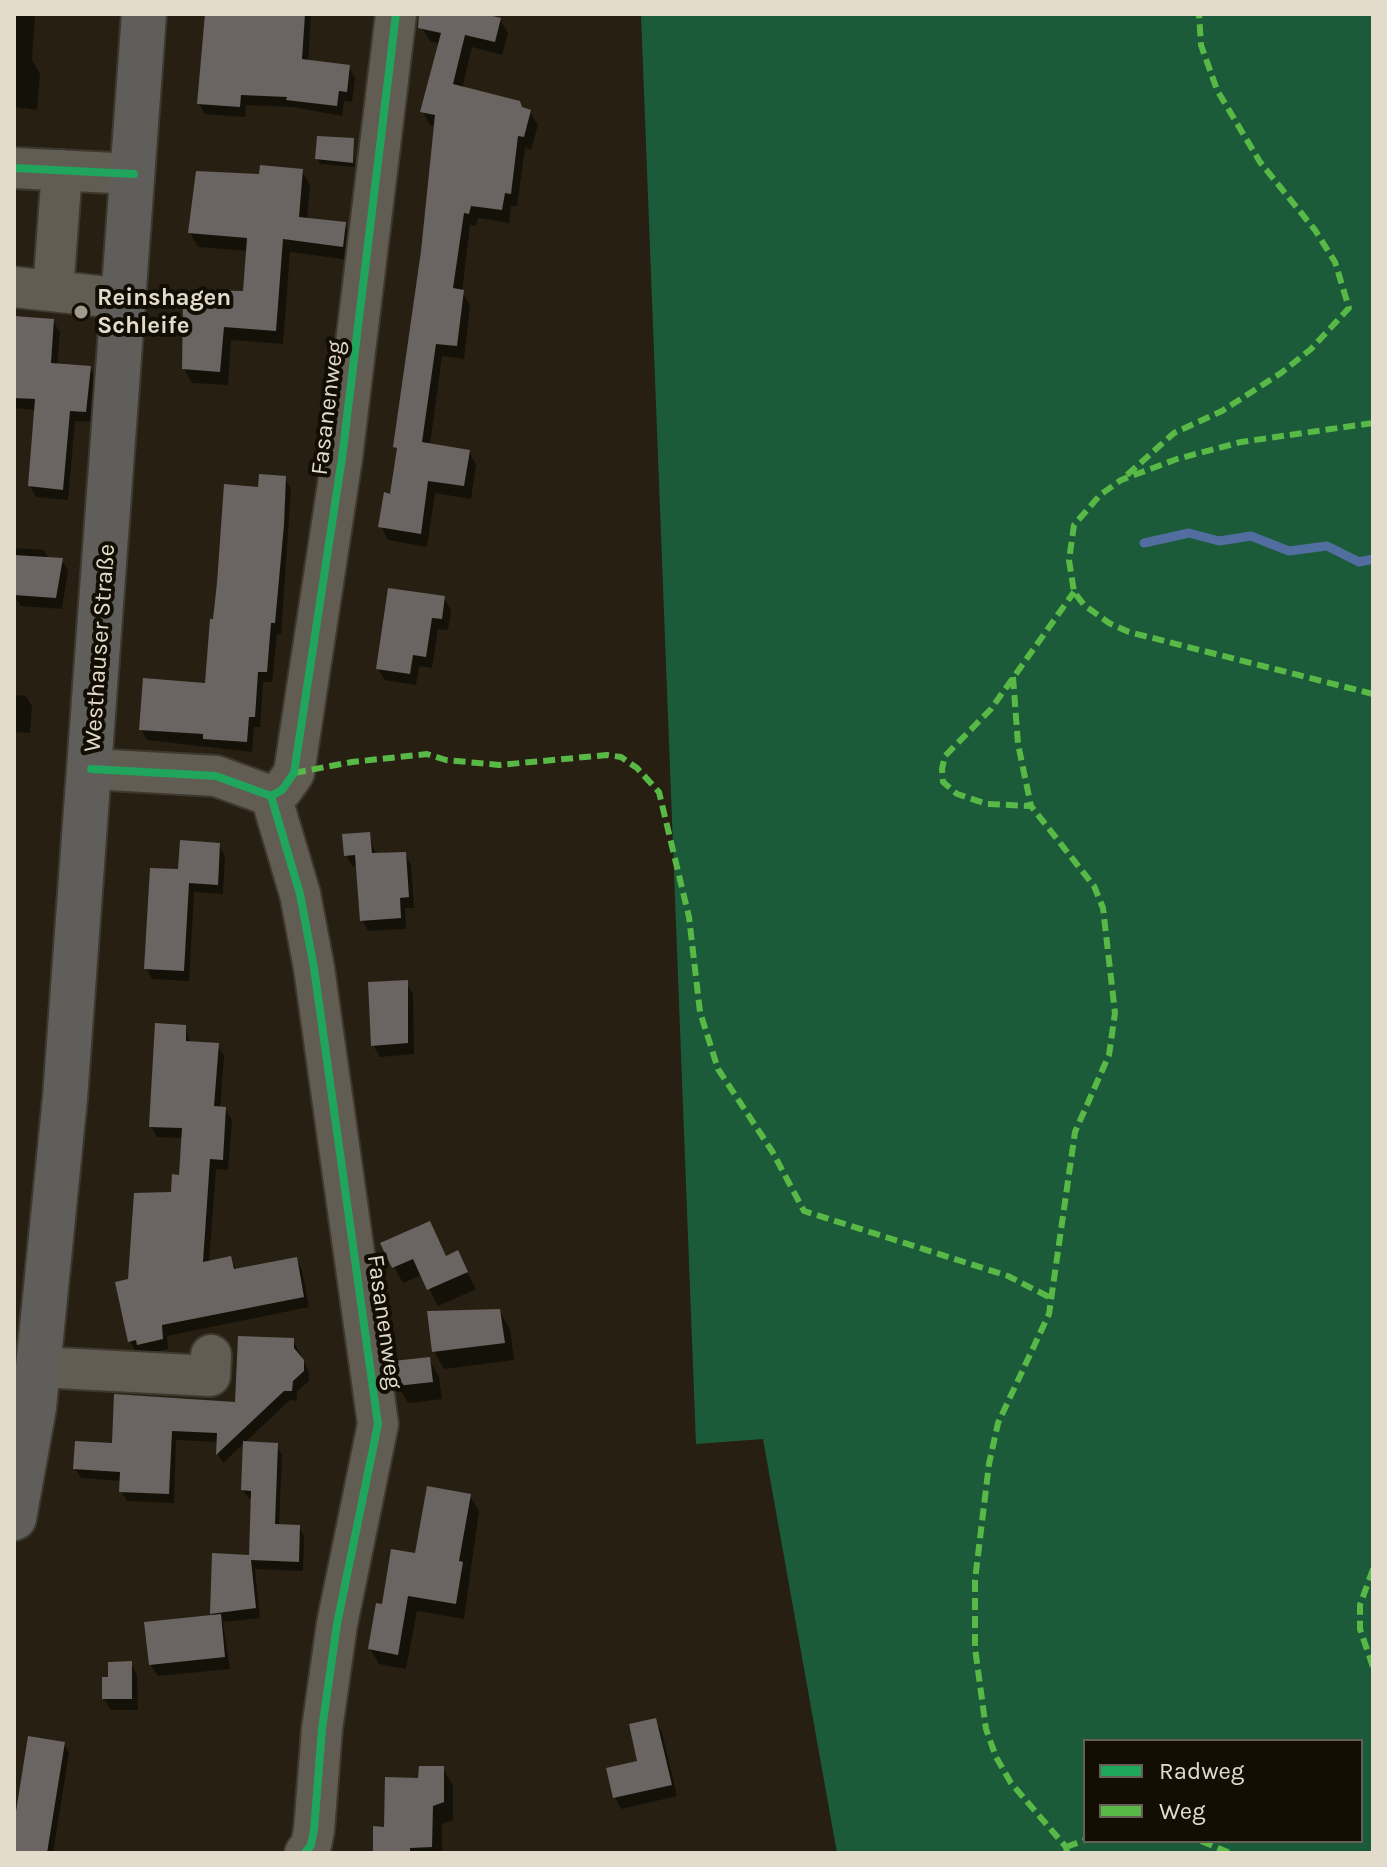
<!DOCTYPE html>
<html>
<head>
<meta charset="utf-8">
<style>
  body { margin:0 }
  #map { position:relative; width:1387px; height:1867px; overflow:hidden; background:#272012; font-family:Karla,sans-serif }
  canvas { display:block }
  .frame { position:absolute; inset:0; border:16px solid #e3dbcc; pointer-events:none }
  .legend { position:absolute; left:1083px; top:1739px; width:280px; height:104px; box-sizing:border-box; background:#130e04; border:2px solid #666054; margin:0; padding:10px 14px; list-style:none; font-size:24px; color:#e3dbcc }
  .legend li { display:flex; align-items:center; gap:16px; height:40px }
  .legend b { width:40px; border:2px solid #666054 }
</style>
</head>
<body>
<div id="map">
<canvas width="1387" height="1867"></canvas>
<div class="frame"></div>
<ul class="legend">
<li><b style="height:10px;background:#20a55d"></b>Radweg</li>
<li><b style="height:10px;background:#58b947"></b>Weg</li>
</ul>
</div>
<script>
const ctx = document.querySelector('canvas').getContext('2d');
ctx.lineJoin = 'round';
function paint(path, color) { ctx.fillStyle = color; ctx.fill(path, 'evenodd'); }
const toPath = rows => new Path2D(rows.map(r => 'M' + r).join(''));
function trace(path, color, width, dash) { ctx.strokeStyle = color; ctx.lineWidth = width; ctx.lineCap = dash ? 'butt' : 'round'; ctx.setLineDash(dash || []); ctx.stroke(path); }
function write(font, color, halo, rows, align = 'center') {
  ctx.font = font + ' Karla,sans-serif'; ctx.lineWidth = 8; ctx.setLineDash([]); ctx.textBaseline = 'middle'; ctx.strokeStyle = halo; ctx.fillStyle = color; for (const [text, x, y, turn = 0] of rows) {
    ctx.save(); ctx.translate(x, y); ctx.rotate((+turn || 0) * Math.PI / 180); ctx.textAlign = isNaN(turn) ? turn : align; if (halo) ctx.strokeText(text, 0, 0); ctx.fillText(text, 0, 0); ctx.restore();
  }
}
paint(toPath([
  [641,14,1373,14,1373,1853,837,1853,763,1439,696,1444],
  [1085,1741,1361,1741,1361,1841,1085,1841]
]), '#1b5b39');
paint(toPath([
  [14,14,35,14,32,60,40,74,37,110,14,107],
  [207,14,311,14,308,62,349,67,355,78,352,102,344,101,342,116,293,107,246,105,245,117,205,114,199,104],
  [426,14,476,14,500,20,508,33,502,55,472,47,462,89,530,112,538,125,531,150,525,148,517,206,511,206,509,223,478,218,476,226,470,225,462,292,470,305,464,359,442,356,430,445,469,451,476,465,471,499,435,493,427,547,388,540,381,526,392,496,399,454,395,447,423,251,436,126,430,125,422,111,440,44,430,41,422,28],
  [353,140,355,167,320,164,317,159],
  [302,171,310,185,307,220,344,224,352,238,350,260,290,252,283,344,231,340,228,385,192,383,184,369,196,307,245,293,248,251,198,247,190,233,261,176],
  [14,318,53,321,60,332,57,366,90,368,96,379,92,422,75,421,68,500,36,497,30,486,36,410,14,408],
  [285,478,291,489,281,634,277,634,272,682,263,682,260,727,254,727,252,752,147,740,141,729,207,685,215,621,260,489],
  [14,548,44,550,49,559,62,560,68,571,62,609,21,606,14,595],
  [444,598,451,610,448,630,438,629,432,668,419,666,416,685,385,680,378,669],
  [14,695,26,696,32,706,30,733,14,732],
  [369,834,376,855,405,854,411,865,414,908,405,908,406,929,368,931,362,920,358,866,352,866,346,855],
  [219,845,225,856,223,894,194,892,189,981,152,979,146,968,180,871],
  [406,982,413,994,414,1054,380,1057,373,1045],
  [185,1027,191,1043,217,1045,224,1056,220,1109,225,1109,232,1120,228,1170,216,1169,209,1262,230,1258,237,1270,296,1259,302,1270,309,1307,167,1336,168,1349,145,1355,142,1351,136,1352,130,1341,130,1281,180,1177,183,1138,157,1137,151,1126],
  [429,1223,447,1258,457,1253,476,1289,438,1306,422,1275,403,1283,394,1267],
  [499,1311,510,1329,514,1360,444,1369,434,1351],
  [293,1340,309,1372,309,1381,297,1391,297,1401,290,1400,223,1463,218,1455,218,1442,176,1440,174,1503,127,1501,121,1491,121,1481,81,1478,75,1468,114,1446,237,1404],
  [429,1359,439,1377,442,1399,408,1403,398,1385],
  [276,1445,282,1455,279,1526,299,1527,304,1536,303,1571,255,1569,260,1618,223,1622,230,1669,158,1676,151,1665,214,1617,212,1614,251,1557,253,1500,249,1499,243,1490],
  [470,1496,479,1511,464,1619,417,1611,406,1669,379,1664,370,1649,383,1606,417,1556],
  [131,1663,137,1675,138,1710,111,1710,104,1699,110,1679],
  [655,1720,662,1732,677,1796,621,1809,615,1797,639,1762],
  [64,1744,69,1753,53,1853,14,1853,14,1838],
  [443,1768,453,1786,453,1820,442,1824,442,1853,375,1853,386,1829]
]), '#0007');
trace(toPath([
  [1144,543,1189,533,1219,541,1251,536,1289,551,1327,546,1359,562,1373,559]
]), '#526ea0', 9);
paint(toPath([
  [205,14,305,14,302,59,350,65,347,92,339,91,337,106,286,100,287,97,241,95,240,107,197,104],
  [419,14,484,14,501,18,495,42,465,35,453,84,520,101,522,107,531,110,524,137,518,136,511,194,505,193,502,210,471,206,469,214,464,213,453,288,464,290,457,346,436,344,422,442,470,450,464,486,428,481,421,534,378,527,384,492,390,494,397,448,393,447,421,251,435,115,420,112,441,33,418,28],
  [317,136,354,138,353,163,315,159],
  [260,165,303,169,299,217,346,222,343,247,283,239,276,331,224,327,220,372,182,369,183,304,194,305,195,290,243,291,247,238,188,233,196,171,259,174],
  [14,316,54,319,51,363,91,366,86,412,70,411,63,490,28,486,35,399,14,398],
  [259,474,286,476,284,525,275,623,271,623,267,672,258,672,255,717,249,717,247,742,203,739,203,734,139,730,143,678,205,683,210,619,213,619,217,583,224,484,258,487],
  [14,555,63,558,56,598,14,595],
  [388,588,445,596,442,619,432,618,426,657,413,655,410,674,376,669],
  [370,832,372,853,406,852,409,897,400,898,401,918,360,921,355,855,344,856,342,834],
  [180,840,220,843,218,885,189,883,184,971,144,969,150,868,178,869],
  [408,980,408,1043,371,1046,368,982],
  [155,1023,186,1025,186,1041,219,1043,214,1106,226,1107,223,1160,210,1159,203,1262,231,1256,234,1269,297,1257,304,1297,162,1325,163,1339,137,1345,136,1340,128,1342,115,1282,128,1279,134,1193,171,1192,172,1174,179,1175,182,1128,149,1127],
  [430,1221,446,1256,458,1250,468,1272,427,1290,413,1259,392,1268,380,1243],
  [500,1309,505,1343,432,1352,427,1311],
  [238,1336,294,1338,294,1348,304,1360,304,1371,293,1381,292,1391,284,1391,216,1455,217,1433,172,1431,169,1494,119,1492,120,1472,73,1469,75,1441,112,1443,114,1394,235,1402],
  [430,1357,433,1382,396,1386,393,1361],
  [243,1441,278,1443,275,1524,300,1525,299,1562,251,1560,256,1608,210,1614,212,1553,249,1555,251,1491,241,1490],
  [427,1486,471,1494,459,1561,463,1562,456,1604,408,1596,398,1655,368,1649,376,1603,382,1604,391,1549,415,1553],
  [221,1614,225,1657,149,1665,144,1622],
  [132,1661,132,1699,102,1699,102,1677,108,1677,108,1662],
  [656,1718,672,1785,613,1798,606,1768,637,1761,629,1724],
  [28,1736,65,1742,47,1853,14,1853,14,1824],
  [419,1766,444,1766,444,1802,433,1806,432,1847,410,1848,410,1853,373,1853,373,1826,384,1827,385,1777,418,1778]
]), '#6a6462');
const minor = toPath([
  [14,168,134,174],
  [14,287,126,299],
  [53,291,62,170],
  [91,769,216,776,271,796,300,894,314,968,378,1424,337,1624,322,1729,314,1830,311,1845,305,1853],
  [271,796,282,790,294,773,342,458,396,14],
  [39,1367,210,1376,211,1355]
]);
const major = toPath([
  [14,1518,34,1407,65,1098,144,14]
]);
trace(minor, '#3e392f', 44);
trace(major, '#3e392f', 48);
trace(minor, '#625d53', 40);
trace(major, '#5f5e5b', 44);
trace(toPath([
  [1373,423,1241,442,1177,459,1121,480,1100,495,1074,525,1069,560,1074,592,1084,605,1109,623,1129,632,1373,694],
  [1127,475,1174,433,1222,411,1281,373,1311,349,1349,308,1335,262,1315,230,1260,162,1217,90,1201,45,1199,14],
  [1013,677,1018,744,1031,806],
  [294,773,352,762,427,754,446,760,499,765,607,755,621,757,637,768,659,792,689,917,700,1012,718,1069,772,1151,804,1211,1008,1276,1051,1298],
  [1373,1569,1360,1605,1360,1629,1373,1667],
  [1201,1841,1230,1853],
  [1066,1847,1085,1840],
  [1067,1853,1066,1847,1011,1783,996,1757,986,1729,975,1648,975,1580,989,1464,998,1423,1049,1314,1075,1132,1109,1055,1115,1013,1103,908,1094,886,1031,806,987,804,957,794,943,782,942,769,945,756,991,709,1074,592]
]), '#58b947', 6, [12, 6]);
trace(toPath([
  [14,168,134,174],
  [91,769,216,776,271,796,300,894,314,968,378,1424,337,1624,322,1729,314,1830,311,1845,305,1853],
  [271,796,282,790,294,773,342,458,396,14]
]), '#20a55d', 8);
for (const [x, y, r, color] of [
  [81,312,8,"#a19a8b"]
]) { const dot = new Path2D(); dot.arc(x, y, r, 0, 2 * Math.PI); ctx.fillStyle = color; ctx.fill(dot); trace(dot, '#130e04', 3); }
write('bold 24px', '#e3dbcc', '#130e04', [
  ["Reinshagen",97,298],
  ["Schleife",97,326]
], 'left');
write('24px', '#e3dbcc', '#130e04', [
  ["Fasanenweg",328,408,-83],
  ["Westhauser Straße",100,648,-86],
  ["Fasanenweg",384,1322,82]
]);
</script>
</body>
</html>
